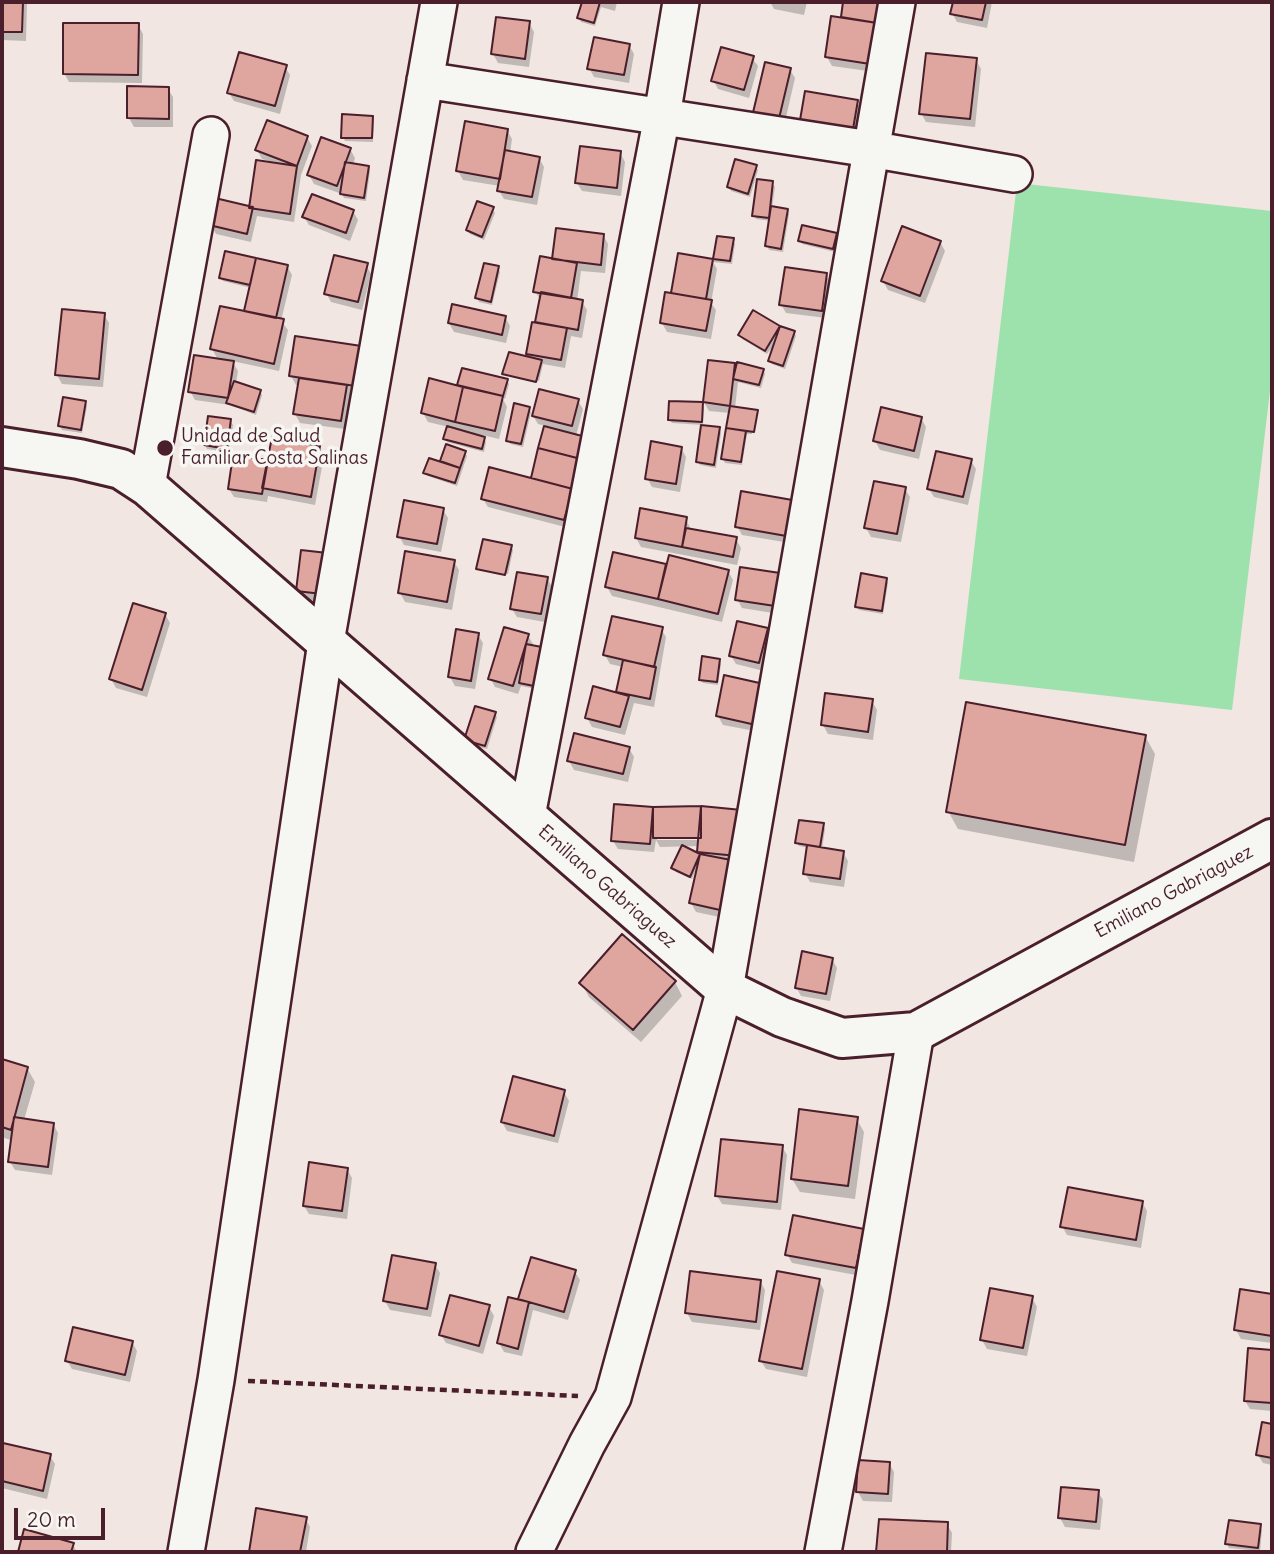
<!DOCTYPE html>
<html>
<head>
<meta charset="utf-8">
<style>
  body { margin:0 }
  #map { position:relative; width:1274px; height:1554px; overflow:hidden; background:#f1e6e1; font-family:Delius,sans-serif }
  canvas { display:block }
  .frame { position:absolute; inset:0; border:4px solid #4a1f2b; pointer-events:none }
  .scale { position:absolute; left:14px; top:1508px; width:91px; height:32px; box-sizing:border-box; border:4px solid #4a1f2b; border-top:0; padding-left:9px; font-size:21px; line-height:24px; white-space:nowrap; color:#4a1f2b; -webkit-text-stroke:5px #f6f6f2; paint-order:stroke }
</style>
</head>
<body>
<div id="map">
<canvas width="1274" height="1554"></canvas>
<div class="frame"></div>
<div class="scale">20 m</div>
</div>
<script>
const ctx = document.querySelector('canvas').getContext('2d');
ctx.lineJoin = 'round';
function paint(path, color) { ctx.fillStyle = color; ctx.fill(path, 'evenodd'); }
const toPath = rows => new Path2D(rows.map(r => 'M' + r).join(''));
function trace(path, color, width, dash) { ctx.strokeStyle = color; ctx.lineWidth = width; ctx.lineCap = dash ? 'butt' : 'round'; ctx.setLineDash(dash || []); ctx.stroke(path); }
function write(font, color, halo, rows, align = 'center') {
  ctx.font = font + ' Delius,sans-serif'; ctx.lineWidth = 7; ctx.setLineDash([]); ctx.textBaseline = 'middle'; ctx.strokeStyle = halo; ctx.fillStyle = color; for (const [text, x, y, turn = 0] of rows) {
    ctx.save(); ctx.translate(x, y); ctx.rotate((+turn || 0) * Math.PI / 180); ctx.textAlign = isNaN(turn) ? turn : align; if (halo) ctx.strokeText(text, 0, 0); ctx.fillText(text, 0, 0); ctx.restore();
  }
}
paint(toPath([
  [1017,183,1272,211,1272,374,1232,710,959,679]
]), '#9de2ad');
paint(toPath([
  [2,2,27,2,26,41,2,40],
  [580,2,617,2,615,11,601,7,595,26,581,22,579,18,583,3],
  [770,2,807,2,804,15,774,9],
  [845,2,885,2,875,72,832,66,827,57,842,19],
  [955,2,992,2,987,28,957,22,952,13],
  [529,23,534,32,529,67,498,63,493,54],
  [138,25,143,34,142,83,69,82,64,73],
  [629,45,634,54,629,83,594,77,589,68],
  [752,58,758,66,749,98,718,89,713,80],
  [976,60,981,69,975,127,926,122,921,113],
  [766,65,790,70,795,78,782,135],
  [285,67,290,75,280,114,234,101,229,93],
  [168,89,173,97,173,127,134,127,129,118],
  [857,102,862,110,856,143,806,134],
  [372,117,374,121,373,142,345,141,343,137],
  [507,130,512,139,510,153,539,158,544,167,537,205,504,199,499,191,500,186,463,180,458,171],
  [307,137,312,146,301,175,294,222,257,216,251,242,216,234,211,225,251,208,272,162,262,159,257,150],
  [350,149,355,158,353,165,368,167,370,171,366,201,344,198,342,194,314,184,309,175],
  [620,153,625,162,621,196,582,191,577,183],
  [756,167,758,170,750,197,731,191,729,187],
  [772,183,775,187,772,208,787,210,789,214,783,252,769,250,767,246,771,221,756,219,754,215],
  [493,209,495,213,484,240,470,234,467,230],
  [353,211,358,220,350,241,309,225,304,217],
  [603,235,608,244,605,273,581,271,577,301,582,302,587,310,582,338,571,336,565,368,543,364,539,381,505,373,531,359,528,354,541,301,535,291,554,261],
  [836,235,838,239,835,252,802,244,800,241],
  [718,238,733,240,735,244,732,264,713,262,717,269,711,303,716,310,711,339,667,332,662,323,673,295,679,255,715,261],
  [940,242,945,251,925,303,888,290,883,281],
  [366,265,371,274,362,310,331,302,326,293],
  [287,266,292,275,281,321,288,330,279,371,232,361,238,371,236,383,260,392,262,395,256,415,230,405,195,400,190,391,218,360,212,349,246,313,251,288,223,281,220,278],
  [498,268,500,272,492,305,479,302,477,298],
  [826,275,831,283,826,318,786,313,781,304],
  [104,315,109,323,103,387,62,384,57,375],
  [505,317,510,326,506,343,454,332,449,323],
  [779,327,794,332,796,336,785,369,772,364,770,361,776,343,767,354,742,339,740,335],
  [367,349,366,395,351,393,345,429,300,423,295,414,299,385,296,385,291,376],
  [734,364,737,370,763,370,765,374,761,388,738,382,735,408,756,412,752,434,747,434,742,465,725,463,723,459,730,413,709,411,704,402],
  [463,370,507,381,509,384,505,399,502,397,507,407,499,439,482,435,486,442,484,452,447,442,445,438,449,427,428,422,423,413,458,387],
  [578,401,583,409,576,436,569,528,488,507,483,499,532,480,546,426,538,424,533,416],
  [85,402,87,406,82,433,62,430,60,426],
  [701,404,704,408,703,425,672,423,669,419],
  [529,408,531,412,523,447,510,444,508,440],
  [921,418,926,427,919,459,880,450,875,441],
  [230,421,233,425,229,452,207,449,205,445],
  [719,429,721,433,716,468,700,465,698,462],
  [447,447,465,453,467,456,457,486,428,476,425,473,441,464],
  [319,448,324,456,315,505,268,496,267,502,234,497,229,489,269,462],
  [681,448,686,457,680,492,652,487,647,478],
  [971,461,976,469,968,505,934,497,929,489],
  [905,489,910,497,901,542,871,537,866,528],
  [743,493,796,544,742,535,737,526],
  [443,510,448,518,441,552,404,545,399,536],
  [686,519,691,530,736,539,741,548,737,565,641,547,636,538],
  [511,546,513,550,508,574,478,568],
  [614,554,668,566,728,571,733,580,722,622,612,596,607,587],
  [335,555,336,603,303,600,298,591],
  [454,562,459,570,452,610,405,602,400,593],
  [547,578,552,587,545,622,517,617,512,609],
  [886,579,888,583,883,614,859,610,857,607],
  [784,583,779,614,742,608,737,599],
  [165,614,170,623,147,697,116,688,111,679],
  [661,629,666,637,654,707,634,703,625,735,592,727,587,718,617,694,623,667,610,664,605,655],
  [767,629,772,638,764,671,736,664,731,656],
  [478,635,483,643,475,689,455,686,450,677],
  [528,636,533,644,541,690,521,686,518,694,495,687,490,678],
  [719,661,721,664,718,685,703,683,700,680],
  [726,677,760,732,723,725,718,716],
  [872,701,877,710,873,740,828,734,823,725],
  [494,713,497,717,487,749,468,744],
  [1145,736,1155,754,1134,862,958,829,948,811],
  [629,748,634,757,628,782,574,770,569,761],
  [616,806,741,812,724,918,696,912,691,903,697,867,692,879,676,872,673,868,682,847,701,856,699,846,660,847,656,840,654,852,618,849,613,841],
  [707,836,707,840,657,840,657,837],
  [823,825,825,829,822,849,843,852,848,861,844,887,810,882,805,873,809,848,799,846,797,843],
  [832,959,837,968,830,1001,801,996,796,987],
  [675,982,682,996,641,1042,589,997,581,983],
  [2,1061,27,1068,35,1082,24,1120,53,1124,58,1133,52,1175,15,1170,10,1162,13,1141,2,1137],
  [564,1092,569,1101,558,1143,507,1131,502,1122],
  [856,1118,864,1132,855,1199,800,1192,792,1179],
  [782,1147,787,1155,781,1210,722,1204,717,1196],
  [347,1169,352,1178,347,1219,309,1214,304,1206],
  [1142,1202,1147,1211,1141,1248,1067,1235,1062,1226],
  [863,1231,868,1240,861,1276,792,1263,787,1254],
  [532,1259,575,1272,580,1280,568,1320,533,1310,522,1356,504,1352,499,1343,519,1302],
  [435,1265,440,1273,431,1317,390,1310,385,1301],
  [760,1281,765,1290,760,1330,692,1322,687,1313],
  [819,1281,824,1290,807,1377,766,1369,761,1361],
  [1242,1291,1272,1295,1272,1343,1241,1339,1236,1330],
  [1032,1298,1037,1307,1027,1356,987,1349,982,1340],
  [489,1307,494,1316,483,1354,446,1343,441,1335],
  [132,1342,137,1351,130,1382,72,1369,67,1361],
  [1250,1350,1272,1352,1272,1411,1250,1409,1245,1401],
  [1263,1424,1272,1426,1272,1465,1263,1463,1258,1455],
  [4,1445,50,1456,55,1464,47,1499,2,1488,2,1456],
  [889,1463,894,1472,892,1502,863,1501,858,1492],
  [1098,1492,1103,1500,1100,1530,1065,1527,1060,1518],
  [257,1510,305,1518,310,1527,306,1552,250,1552],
  [947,1524,952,1533,951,1552,878,1551],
  [1260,1526,1262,1530,1260,1551,1229,1548,1227,1544],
  [26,1531,73,1545,77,1552,20,1552]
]), '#0003');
const building = toPath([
  [2,2,23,2,22,32,2,32,2,2],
  [582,2,600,2,594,23,577,18,582,2],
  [843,2,880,2,877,23,841,17,843,2],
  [953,2,986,2,982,20,950,14,953,2],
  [831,16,877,23,870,64,825,57,831,16],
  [496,17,530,21,525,59,491,54,496,17],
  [63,23,139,23,138,75,63,74,63,23],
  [594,37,630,44,624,75,587,69,594,37],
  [721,47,754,56,744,90,711,81,721,47],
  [239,52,287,65,275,106,227,93,239,52],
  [926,53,977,58,970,119,919,114,926,53],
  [765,62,791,68,777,127,751,121,765,62],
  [127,86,169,87,169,119,127,118,127,86],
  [805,91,858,100,852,135,799,126,805,91],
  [342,114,373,116,372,138,341,138,342,114],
  [267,120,308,136,297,166,255,150,267,120],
  [465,121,508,129,500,179,456,171,465,121],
  [321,137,351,148,337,186,307,175,321,137],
  [580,146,621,151,617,188,575,183,580,146],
  [505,150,540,157,532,197,497,191,505,150],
  [735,159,757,165,748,194,727,187,735,159],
  [256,160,297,166,290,214,249,208,256,160],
  [345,162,369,166,364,198,340,194,345,162],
  [757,179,773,181,769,218,752,216,757,179],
  [312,194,354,210,346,233,302,217,312,194],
  [215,198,253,207,247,234,209,225,215,198],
  [477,201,494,207,482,237,466,230,477,201],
  [771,206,788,209,781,249,765,246,771,206],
  [802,225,837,233,833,249,798,241,802,225],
  [902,226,941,241,920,296,881,281,902,226],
  [556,228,604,234,601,265,552,259,556,228],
  [717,236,734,238,730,261,713,259,717,236],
  [225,251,256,258,250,285,219,278,225,251],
  [678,253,713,259,706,299,671,293,678,253],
  [334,255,368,263,358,302,324,294,334,255],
  [540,256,577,263,571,298,533,292,540,256],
  [256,258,288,265,276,318,244,311,256,258],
  [484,263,499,266,491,302,475,298,484,263],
  [785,267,827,273,822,311,779,305,785,267],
  [541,292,583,300,578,330,535,322,541,292],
  [665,292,712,300,706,331,660,323,665,292],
  [452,304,506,316,502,335,448,323,452,304],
  [220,306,284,319,274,364,210,349,220,306],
  [62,309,105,313,99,379,55,375,62,309],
  [753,310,780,326,765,351,738,335,753,310],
  [532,322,567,328,561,360,526,354,532,322],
  [780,326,795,331,783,366,768,361,780,326],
  [295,336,368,347,362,387,289,376,295,336],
  [509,352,542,360,536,382,502,374,509,352],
  [194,355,234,361,228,398,188,392,194,355],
  [708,360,735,363,730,406,703,402,708,360],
  [737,362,764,369,759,385,733,379,737,362],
  [462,368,508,379,503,396,457,385,462,368],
  [299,378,347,385,341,421,293,414,299,378],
  [429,378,463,387,455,422,421,413,429,378],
  [234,381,261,390,254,412,226,403,234,381],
  [463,387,503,396,495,431,455,422,463,387],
  [539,389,579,399,572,426,532,416,539,389],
  [63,397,86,401,81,430,58,426,63,397],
  [669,401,703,402,702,422,668,420,669,401],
  [514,403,530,407,521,444,506,441,514,403],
  [730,406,758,410,754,432,726,428,730,406],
  [881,407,922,417,914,451,873,441,881,407],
  [208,416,231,419,227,449,204,445,208,416],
  [701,425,720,427,714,465,696,462,701,425],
  [447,426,485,437,482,449,443,439,447,426],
  [544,426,586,437,581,459,538,448,544,426],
  [726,428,746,431,741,462,721,459,726,428],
  [272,437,320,446,311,497,262,488,272,437],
  [651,441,682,447,676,484,645,479,651,441],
  [446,444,466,451,460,468,440,461,446,444],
  [538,448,581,459,573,489,531,478,538,448],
  [936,451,972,459,963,497,927,489,936,451],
  [233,455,268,460,262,494,228,489,233,455],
  [429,458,460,468,455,483,423,473,429,458],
  [489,467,573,489,564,520,481,499,489,467],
  [874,481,906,487,897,534,864,528,874,481],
  [741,491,798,501,792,537,735,527,741,491],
  [404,500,444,508,437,544,397,537,404,500],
  [640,508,687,517,682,547,635,538,640,508],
  [686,528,737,537,733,557,682,547,686,528],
  [483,539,512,545,505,575,476,569,483,539],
  [301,550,336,554,331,595,296,591,301,550],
  [405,551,455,560,447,602,398,593,405,551],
  [613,552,666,564,658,599,605,587,613,552],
  [669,555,729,570,718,614,658,599,669,555],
  [740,567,780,573,775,606,735,600,740,567],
  [517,572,548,577,541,614,510,609,517,572],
  [861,573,887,578,882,611,855,607,861,573],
  [133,603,166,613,142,690,109,679,133,603],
  [612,616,663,627,654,667,603,655,612,616],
  [737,621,768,628,759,663,729,656,737,621],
  [504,627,529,634,513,686,488,679,504,627],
  [456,629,479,633,471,681,448,677,456,629],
  [526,644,547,648,539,687,519,683,526,644],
  [702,656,720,659,717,682,699,680,702,656],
  [623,660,656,667,650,699,616,692,623,660],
  [724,675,764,684,756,725,716,716,724,675],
  [593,686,629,696,620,727,585,718,593,686],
  [825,693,873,699,868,732,821,725,825,693],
  [966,702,1146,735,1125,845,946,812,966,702],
  [475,706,496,712,485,746,464,740,475,706],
  [574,733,630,747,623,774,567,761,574,733],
  [614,804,653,807,650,844,611,841,614,804],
  [701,806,701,838,653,838,653,807,701,806],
  [701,806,742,810,737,856,697,852,701,806],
  [799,820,824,823,820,847,795,843,799,820],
  [682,845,700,854,690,877,671,868,682,845],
  [807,845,844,851,840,879,803,874,807,845],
  [700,854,731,860,720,910,689,903,700,854],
  [622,934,676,981,633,1030,579,983,622,934],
  [802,951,833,958,826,994,795,988,802,951],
  [2,1059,28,1067,11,1130,2,1127,2,1059],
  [513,1076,565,1090,554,1136,501,1122,513,1076],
  [799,1109,858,1117,848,1186,791,1179,799,1109],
  [14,1117,54,1123,48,1167,8,1162,14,1117],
  [721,1139,783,1145,777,1202,715,1196,721,1139],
  [309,1162,348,1168,342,1211,303,1206,309,1162],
  [1068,1187,1143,1201,1136,1240,1060,1227,1068,1187],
  [793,1215,864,1229,856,1268,785,1255,793,1215],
  [392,1255,436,1263,427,1309,383,1301,392,1255],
  [531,1257,576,1270,564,1312,518,1299,531,1257],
  [690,1271,761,1280,756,1322,685,1313,690,1271],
  [777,1271,820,1279,802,1369,759,1361,777,1271],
  [990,1288,1033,1296,1023,1348,980,1340,990,1288],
  [1240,1289,1272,1294,1272,1336,1234,1330,1240,1289],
  [450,1295,490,1305,479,1346,439,1335,450,1295],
  [508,1297,529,1302,518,1349,497,1343,508,1297],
  [73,1327,133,1341,125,1375,65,1361,73,1327],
  [1248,1348,1272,1350,1272,1403,1244,1401,1248,1348],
  [1262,1422,1272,1424,1272,1458,1256,1455,1262,1422],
  [3,1443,51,1454,43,1491,2,1481,3,1443],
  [858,1460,890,1462,888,1494,856,1492,858,1460],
  [1061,1487,1099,1490,1096,1522,1058,1518,1061,1487],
  [256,1508,307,1517,300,1552,249,1552,256,1508],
  [879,1519,948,1522,947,1552,876,1552,879,1519],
  [1229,1520,1261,1524,1258,1548,1225,1544,1229,1520],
  [24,1529,74,1543,71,1552,18,1552,24,1529]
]);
paint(building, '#dfa59f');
trace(building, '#4a1f2b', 2);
const street = toPath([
  [425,80,870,149,1014,174],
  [147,486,211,135],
  [527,816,662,116,681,2],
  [186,1552,216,1380,326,642,439,2],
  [534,1552,587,1444,613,1397,725,989,897,2],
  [823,1552,870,1301,916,1032]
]);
const secondary = toPath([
  [2,447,79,459,121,469,147,486,725,989,782,1017,842,1038,916,1032,1272,839]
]);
trace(street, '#4a1f2b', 40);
trace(secondary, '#4a1f2b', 44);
trace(toPath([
  [248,1381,578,1396]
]), '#4a1f2b', 4.5, [7, 5]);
trace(street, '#f6f6f2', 35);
trace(secondary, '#f6f6f2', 38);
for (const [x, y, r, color] of [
  [165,448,9,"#4a1f2b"]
]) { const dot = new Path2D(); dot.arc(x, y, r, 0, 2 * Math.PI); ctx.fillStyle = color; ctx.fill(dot); trace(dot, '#f6f6f2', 2.5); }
write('19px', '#4a1f2b', '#f6f6f2', [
  ["Unidad de Salud",181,437],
  ["Familiar Costa Salinas",181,459]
], 'left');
write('19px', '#4a1f2b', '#f6f6f2', [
  ["Emiliano Gabriaguez",607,887,41],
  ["Emiliano Gabriaguez",1174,892,-28]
]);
</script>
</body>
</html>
